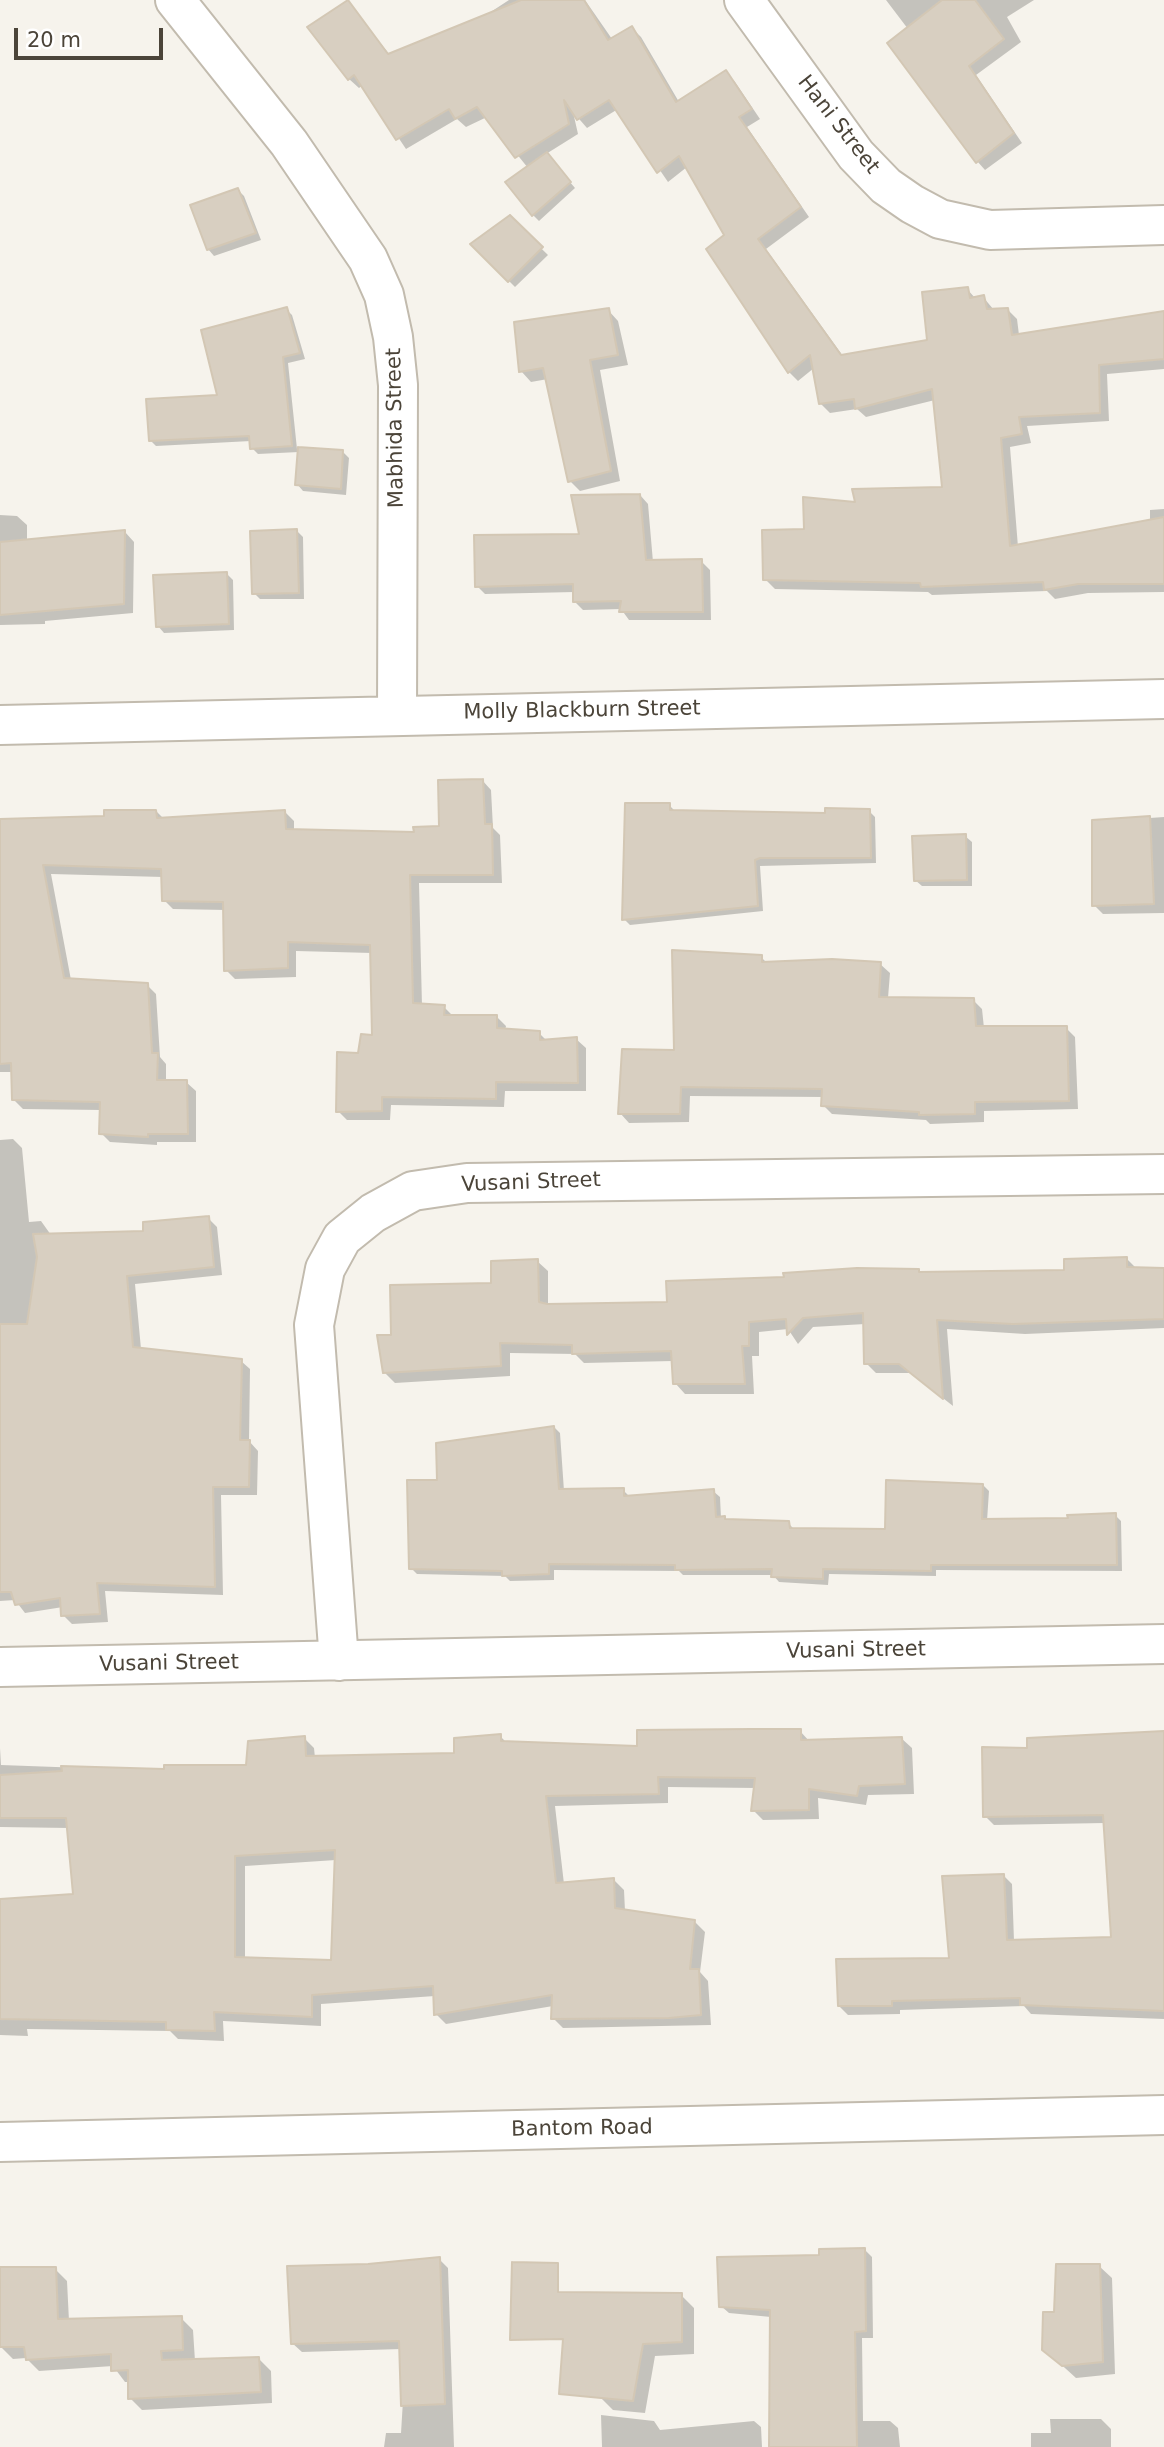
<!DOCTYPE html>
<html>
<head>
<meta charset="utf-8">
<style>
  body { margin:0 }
  #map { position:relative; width:1164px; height:2447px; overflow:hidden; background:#f6f3ec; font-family:"DejaVu Sans",sans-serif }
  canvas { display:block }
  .scale { position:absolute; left:14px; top:28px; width:149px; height:32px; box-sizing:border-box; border:4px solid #4b4439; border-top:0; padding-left:9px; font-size:21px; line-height:24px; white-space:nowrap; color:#4b4439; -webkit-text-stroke:5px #fff; paint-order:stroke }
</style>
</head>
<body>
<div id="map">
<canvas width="1164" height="2447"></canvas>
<div class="scale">20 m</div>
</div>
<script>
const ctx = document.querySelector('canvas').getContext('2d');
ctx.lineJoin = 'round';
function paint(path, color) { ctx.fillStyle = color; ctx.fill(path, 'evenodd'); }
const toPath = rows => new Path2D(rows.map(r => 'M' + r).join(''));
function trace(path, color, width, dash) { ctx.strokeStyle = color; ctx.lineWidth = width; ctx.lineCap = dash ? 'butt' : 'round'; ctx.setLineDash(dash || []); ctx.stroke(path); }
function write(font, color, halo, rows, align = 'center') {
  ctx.font = font + ' "DejaVu Sans",sans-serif'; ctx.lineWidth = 5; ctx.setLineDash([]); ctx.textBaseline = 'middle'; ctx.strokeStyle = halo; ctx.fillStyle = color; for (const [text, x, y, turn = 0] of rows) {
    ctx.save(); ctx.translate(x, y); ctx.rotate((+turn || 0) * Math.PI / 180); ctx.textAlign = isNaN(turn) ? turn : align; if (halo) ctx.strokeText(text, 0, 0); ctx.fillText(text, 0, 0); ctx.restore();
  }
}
paint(toPath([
  [509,0,585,0,612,39,632,28,641,37,679,102,726,72,735,82,760,119,747,127,809,217,766,249,843,356,929,341,967,289,976,299,983,297,994,310,1008,310,1017,319,1019,335,1164,313,1164,369,1107,374,1109,421,1027,426,1031,443,1010,447,1018,547,1150,522,1150,510,1164,509,1164,592,1088,593,1055,599,1047,591,932,595,928,592,775,589,765,579,806,531,858,504,944,489,935,400,866,417,857,409,830,413,820,403,814,368,798,381,789,372,727,236,687,167,668,182,618,109,587,128,573,112,578,134,546,154,575,188,539,221,533,215,528,168,487,117,466,127,457,119,406,149,363,85,359,88,349,79,347,2,390,55,483,17],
  [886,0,1034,0,1007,17,1021,42,976,75,1022,143,985,170,977,161,908,29],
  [238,190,244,196,261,240,214,256,208,249],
  [510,218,548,255,515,287,473,245],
  [286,309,292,315,305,359,288,363,297,449,343,452,349,458,346,495,303,491,297,484,299,452,258,454,252,448,251,441,156,446,150,440,219,396],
  [608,310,618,321,628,365,600,370,620,481,580,491,570,481,548,379,531,382,521,371],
  [640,495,648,504,653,562,701,561,710,570,711,620,629,620,621,609,583,610,575,602,575,592,485,594,477,586,581,536],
  [0,515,17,516,27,525,27,542,125,532,134,542,133,613,45,621,45,624,0,625],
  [297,531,303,537,304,599,260,599,254,593],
  [227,574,233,580,234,630,164,633,158,626],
  [482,780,491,790,493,828,500,835,502,883,419,883,422,1006,444,1007,453,1016,496,1016,506,1026,505,1031,539,1033,547,1041,576,1039,586,1048,586,1091,505,1091,504,1107,391,1105,390,1120,347,1120,338,1111,360,1054,374,1036,372,953,296,951,296,977,235,979,226,970,225,910,173,909,164,900,163,877,51,874,71,980,147,985,156,994,160,1057,166,1064,166,1082,186,1082,196,1091,196,1142,157,1142,157,1145,110,1142,101,1133,101,1110,23,1109,14,1100,13,1072,0,1072,0,821,106,818,156,811,164,819,285,812,294,821,294,831,415,834,441,828],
  [669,805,676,812,826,815,869,811,875,817,876,863,760,866,763,911,630,925,624,919],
  [1164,817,1164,913,1103,914,1094,905,1093,822],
  [965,836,972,842,972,886,922,886,915,880],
  [761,957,767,963,880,964,890,973,888,998,973,1000,982,1009,984,1028,1066,1028,1075,1037,1078,1109,984,1111,984,1122,930,1124,926,1120,832,1114,823,1105,823,1097,690,1096,689,1122,629,1123,620,1113],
  [13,1139,22,1148,29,1222,41,1221,51,1235,144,1233,208,1218,217,1227,222,1275,135,1284,141,1349,241,1361,250,1369,249,1441,258,1451,257,1495,221,1495,223,1595,105,1591,108,1622,72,1624,63,1615,63,1607,25,1613,15,1600,0,1601,0,1140],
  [1126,1258,1137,1269,1164,1270,1164,1328,1025,1334,947,1329,953,1406,911,1373,876,1373,866,1363,865,1324,813,1327,798,1344,788,1329,759,1332,759,1356,752,1356,754,1394,685,1394,675,1383,673,1361,584,1363,575,1354,510,1353,510,1376,395,1383,384,1372,393,1337,537,1261,548,1271,548,1304,669,1304,918,1271,921,1273,1066,1272],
  [554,1427,560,1433,564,1491,623,1490,629,1496,713,1491,720,1497,721,1518,727,1521,788,1523,795,1530,886,1531,983,1485,989,1491,987,1521,1069,1520,1115,1515,1121,1521,1122,1571,936,1570,936,1576,829,1574,828,1585,779,1582,773,1575,683,1575,679,1571,554,1570,554,1580,510,1581,505,1576,417,1574,411,1568,439,1482],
  [800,1731,810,1742,901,1738,912,1748,914,1794,868,1795,866,1805,818,1798,819,1819,763,1820,753,1810,756,1788,668,1787,668,1803,555,1806,564,1884,614,1880,624,1890,625,1911,695,1922,705,1932,700,1972,708,1981,711,2025,563,2028,553,2018,553,2006,446,2024,436,2014,435,1996,321,2004,321,2026,223,2021,224,2041,178,2039,170,2031,27,2029,28,2036,0,2035,0,1900,75,1896,69,1828,0,1827,0,1748,1,1765,166,1771,248,1767,304,1738,314,1748,315,1758,456,1755,500,1736,507,1743,639,1748],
  [336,1860,333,1961,245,1959,245,1866],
  [1164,1732,1164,2019,1031,2014,1024,2006,900,2010,900,2014,848,2015,839,2006,951,1960,1003,1875,1012,1884,1014,1941,1113,1939,1105,1823,994,1825,985,1816,1029,1750],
  [865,2250,872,2257,873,2338,862,2338,863,2421,890,2421,898,2428,900,2447,771,2447,771,2317,729,2313,721,2306,821,2257],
  [439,2259,448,2268,454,2447,384,2447,386,2433,401,2433,404,2384,401,2349,302,2352,292,2343,369,2266],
  [1099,2266,1112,2278,1115,2374,1076,2378,1044,2349,1056,2314],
  [55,2269,67,2281,69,2321,181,2318,193,2330,195,2361,259,2359,271,2371,272,2403,142,2410,130,2398,130,2382,125,2382,113,2366,39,2371,26,2358,13,2359,1,2347,0,2276],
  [681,2295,694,2308,694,2354,655,2356,645,2413,613,2410,600,2397],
  [601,2415,654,2421,660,2430,754,2421,761,2427,762,2447,602,2447],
  [1050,2419,1101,2419,1111,2429,1111,2447,1031,2447,1031,2433,1051,2433]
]), '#0003');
const building = toPath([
  [348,0,388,54,521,0,584,0,608,40,632,26,676,102,726,70,752,109,739,117,801,207,758,239,841,355,927,340,922,292,968,287,970,298,984,295,987,309,1008,308,1012,335,1164,311,1164,359,1099,365,1100,413,1019,417,1022,434,1001,438,1010,546,1164,517,1164,584,1078,584,1044,590,1043,582,921,587,920,583,763,580,762,530,804,529,803,497,855,502,852,489,942,487,932,389,855,409,854,399,819,404,810,355,788,373,706,249,724,235,679,156,657,173,609,100,577,120,564,100,569,124,515,158,477,107,455,119,449,109,396,140,354,75,348,80,307,27,348,0],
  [942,0,975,0,1004,39,969,66,1014,133,976,163,887,43,942,0],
  [547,152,571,182,532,216,505,182,547,152],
  [238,188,256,233,207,250,190,205,238,188],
  [510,215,543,247,508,282,470,244,510,215],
  [287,307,300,353,283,357,292,446,250,449,249,436,149,441,146,399,217,395,201,330,287,307],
  [609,308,618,355,590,360,611,471,568,482,543,368,519,372,514,322,609,308],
  [298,447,343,450,341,489,295,485,298,447],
  [640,494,646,560,702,559,703,612,619,612,621,601,573,602,573,584,475,587,474,535,579,534,571,495,640,494],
  [297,529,299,593,252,594,250,531,297,529],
  [125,530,124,604,0,615,0,542,125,530],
  [227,572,229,624,156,627,153,575,227,572],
  [483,779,485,824,492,824,493,875,410,875,413,1003,445,1005,444,1015,497,1015,497,1028,540,1031,540,1040,577,1037,578,1083,496,1082,496,1099,382,1097,382,1111,336,1112,337,1052,358,1053,361,1034,372,1035,370,945,288,942,288,968,224,971,223,902,162,901,161,869,43,865,64,978,148,983,152,1053,158,1053,157,1080,187,1080,188,1134,148,1134,148,1137,99,1134,100,1102,12,1100,11,1063,0,1064,0,819,104,816,104,810,156,810,157,818,285,810,286,829,414,832,413,827,439,826,438,780,483,779],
  [625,803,670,803,670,810,825,813,825,808,870,809,871,858,760,858,755,860,758,906,622,920,625,803],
  [1150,816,1154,904,1092,906,1092,820,1150,816],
  [966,834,967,880,914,881,912,836,966,834],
  [672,950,762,955,762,962,832,959,881,962,879,997,974,998,976,1026,1067,1026,1069,1101,975,1102,975,1114,919,1115,919,1112,821,1106,822,1089,681,1087,680,1114,618,1114,622,1049,674,1050,672,950],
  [209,1216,214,1267,127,1276,133,1347,242,1359,240,1440,250,1440,249,1487,213,1487,215,1587,97,1583,100,1614,61,1616,60,1598,15,1605,11,1592,0,1592,0,1324,27,1324,37,1257,33,1234,143,1231,143,1222,209,1216],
  [1127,1257,1127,1267,1164,1268,1164,1319,1013,1324,937,1320,943,1399,899,1364,864,1364,863,1313,803,1318,787,1335,786,1319,749,1322,749,1346,742,1346,745,1384,673,1384,671,1351,572,1354,572,1345,500,1343,501,1366,383,1373,377,1335,391,1335,390,1285,491,1283,491,1261,538,1259,539,1302,547,1304,667,1302,666,1281,784,1277,783,1273,857,1268,919,1269,919,1272,1064,1270,1064,1259,1127,1257],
  [554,1426,559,1489,624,1488,624,1496,714,1489,716,1517,725,1516,725,1519,789,1521,790,1528,885,1529,886,1480,983,1484,982,1519,1068,1518,1067,1515,1116,1513,1117,1565,931,1565,931,1571,823,1569,823,1579,771,1577,772,1569,675,1570,675,1565,549,1564,549,1574,502,1576,502,1571,409,1569,407,1480,437,1480,436,1443,554,1426],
  [751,1729,801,1729,801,1740,902,1737,905,1784,859,1786,857,1796,809,1789,809,1810,751,1811,755,1778,658,1777,659,1794,546,1796,556,1883,614,1878,615,1908,695,1920,690,1969,699,1969,701,2015,669,2018,551,2019,552,1995,434,2015,433,1986,312,1995,312,2017,214,2012,215,2031,166,2030,166,2022,0,2019,0,1899,73,1894,66,1818,0,1818,0,1775,62,1771,61,1766,164,1769,164,1765,246,1765,248,1741,305,1736,306,1756,454,1753,454,1738,501,1734,501,1741,637,1746,637,1730,751,1729],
  [335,1850,331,1960,235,1957,235,1856,335,1850],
  [1164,1731,1164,2011,1020,2005,1020,1998,892,2001,892,2006,838,2006,836,1959,949,1958,942,1876,1004,1874,1007,1940,1111,1937,1103,1815,983,1817,982,1747,1027,1748,1027,1738,1164,1731],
  [865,2248,866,2331,855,2332,857,2447,769,2447,770,2310,719,2307,717,2257,819,2255,819,2249,865,2248],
  [440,2257,445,2404,401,2406,399,2341,291,2344,287,2266,368,2264,440,2257],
  [512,2262,558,2263,558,2292,682,2293,682,2342,643,2344,633,2401,559,2394,563,2339,510,2340,512,2262],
  [1056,2264,1100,2264,1103,2362,1062,2366,1042,2350,1043,2312,1054,2312,1056,2264],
  [0,2267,56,2267,58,2319,182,2316,183,2350,161,2351,162,2360,259,2357,261,2392,128,2399,128,2370,111,2371,111,2354,26,2360,24,2347,0,2347,0,2267]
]);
paint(building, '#d8cfc1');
trace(building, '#d3c7b4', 2);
const street = toPath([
  [175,0,289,143,368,259,384,295,393,337,398,385,397,715],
  [744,0,856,155,886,186,912,204,940,219,990,230,1164,225],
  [0,725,1164,699],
  [339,1661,314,1325,325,1269,342,1238,373,1213,413,1191,467,1183,1164,1174],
  [0,1667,1164,1644],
  [0,2142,1164,2115]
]);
trace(street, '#c2bbae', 42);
trace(street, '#fff', 38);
write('21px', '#4b4439', '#fff', [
  ["Hani Street",838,125,52],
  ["Mabhida Street",396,428,-91],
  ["Molly Blackburn Street",582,711,-1],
  ["Vusani Street",531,1183,-2],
  ["Vusani Street",856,1651,-1],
  ["Vusani Street",169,1664,-1],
  ["Bantom Road",582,2129,-1]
]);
</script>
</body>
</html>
